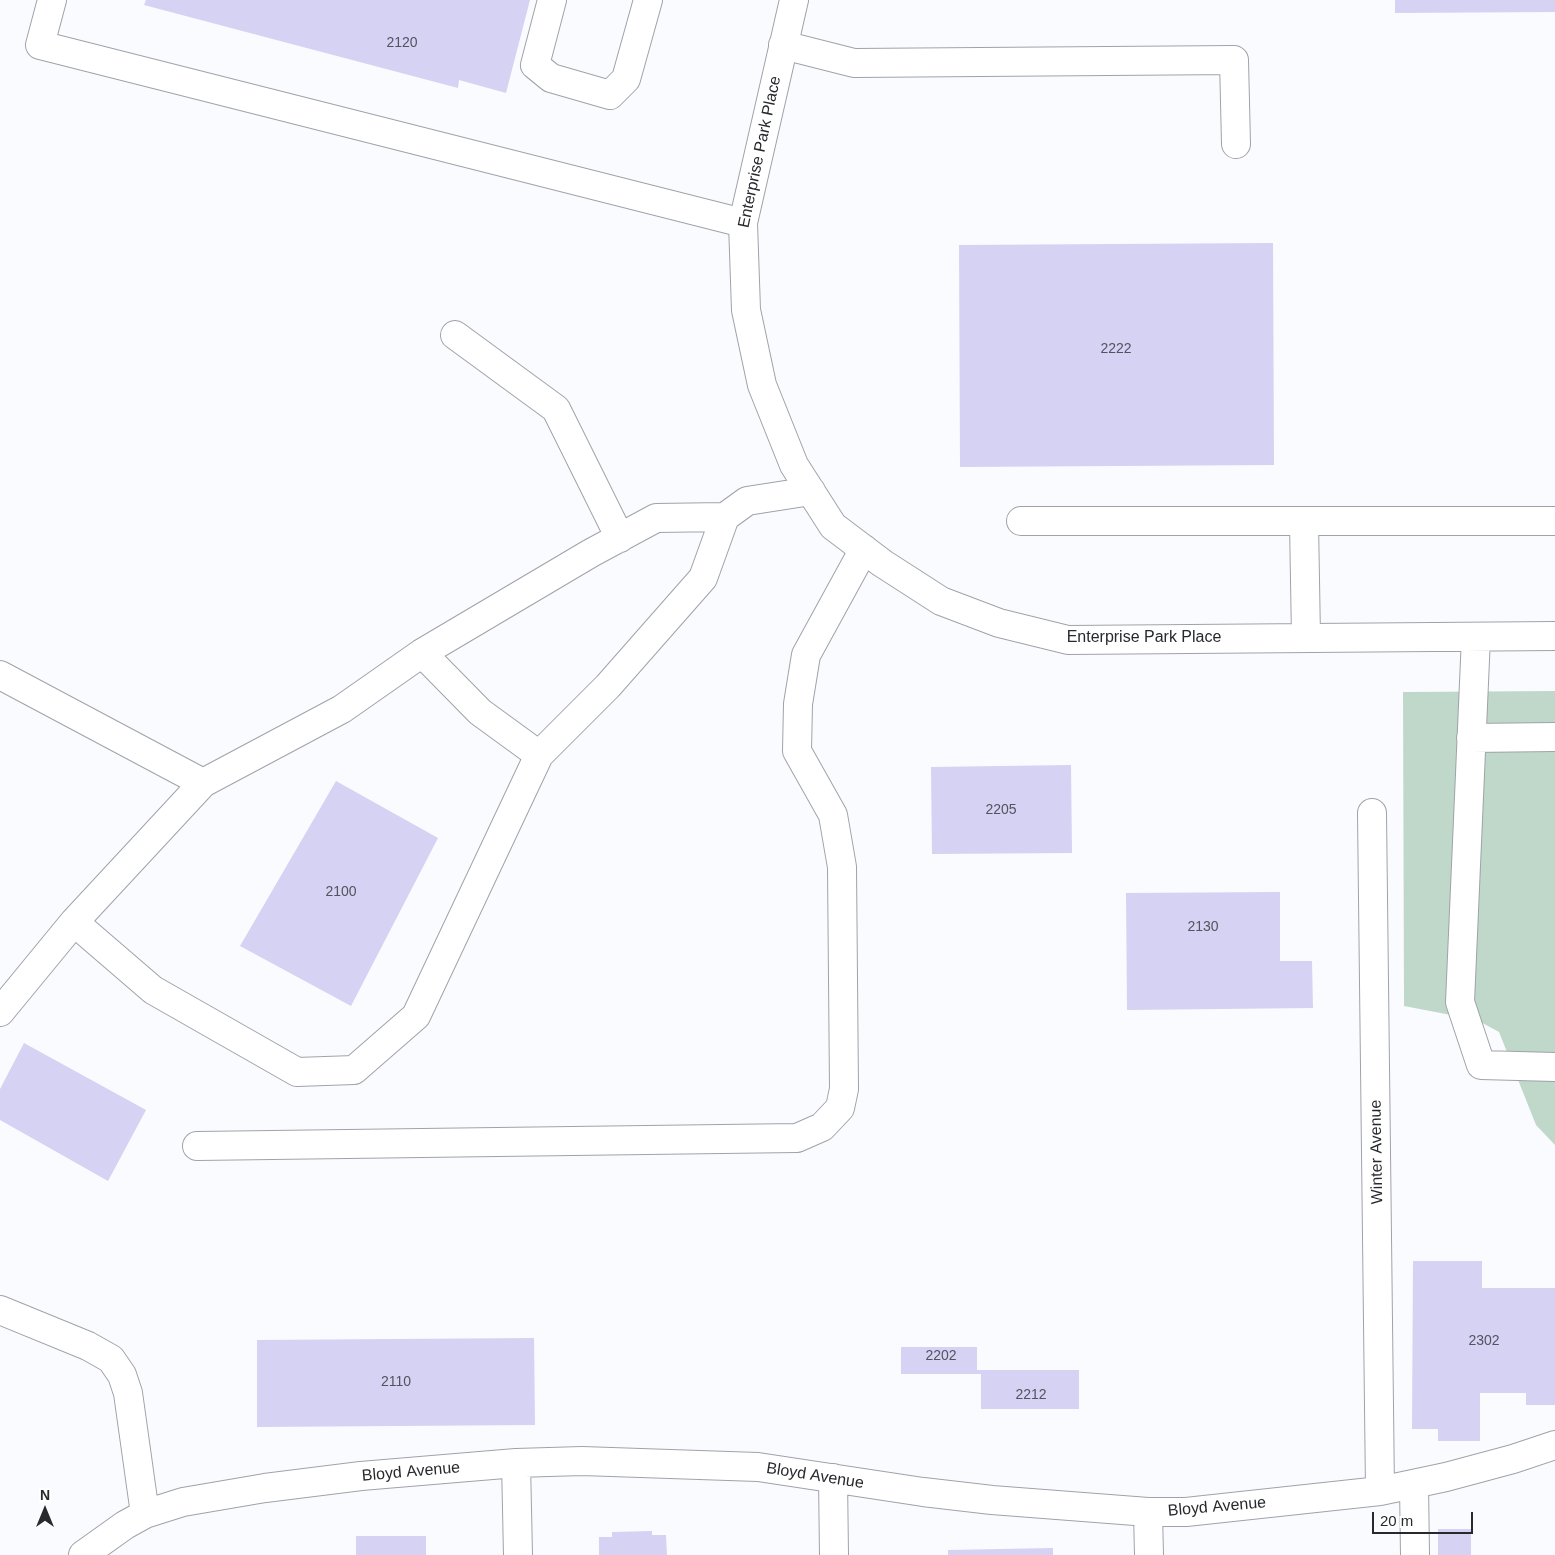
<!DOCTYPE html>
<html>
<head>
<meta charset="utf-8">
<style>
  body { margin:0 }
  #map { position:relative; width:1555px; height:1555px; overflow:hidden; background:#fafbfe; font-family:Arial,sans-serif }
  canvas { display:block }
  .north { position:absolute; left:20px; top:1485px; width:50px; height:50px; -webkit-text-stroke:4px #fff; paint-order:stroke; rotate:0deg; font-size:14px; font-weight:700; line-height:20px; text-align:center; color:#28292c }
  .north::after { content:''; display:block; margin:auto; width:18px; height:22px; background:#28292c; clip-path:polygon(50% 0,100% 100%,50% 72%,0 100%) }
  .scale { position:absolute; left:1372px; top:1512px; width:101px; height:22px; box-sizing:border-box; border:2px solid #28292c; border-top:0; padding-left:6px; font-size:15px; line-height:18px; white-space:nowrap; color:#28292c; -webkit-text-stroke:4px #fff; paint-order:stroke }
</style>
</head>
<body>
<div id="map">
<canvas width="1555" height="1555"></canvas>
<div class="north">N</div>
<div class="scale">20 m</div>
</div>
<script>
const ctx = document.querySelector('canvas').getContext('2d');
ctx.lineJoin = 'round';
function paint(path, color) { ctx.fillStyle = color; ctx.fill(path, 'evenodd'); }
const toPath = rows => new Path2D(rows.map(r => 'M' + r).join(''));
function trace(path, color, width, dash) { ctx.strokeStyle = color; ctx.lineWidth = width; ctx.lineCap = dash ? 'butt' : 'round'; ctx.setLineDash(dash || []); ctx.stroke(path); }
function write(font, color, halo, rows, align = 'center') {
  ctx.font = font + ' Arial,sans-serif'; ctx.lineWidth = 4; ctx.setLineDash([]); ctx.textBaseline = 'middle'; ctx.strokeStyle = halo; ctx.fillStyle = color; for (const [text, x, y, turn = 0] of rows) {
    ctx.save(); ctx.translate(x, y); ctx.rotate((+turn || 0) * Math.PI / 180); ctx.textAlign = isNaN(turn) ? turn : align; if (halo) ctx.strokeText(text, 0, 0); ctx.fillText(text, 0, 0); ctx.restore();
  }
}
paint(toPath([
  [1555,691,1555,1145,1536,1125,1499,1032,1477,1020,1404,1006,1403,692]
]), '#c0d8c9');
paint(toPath([
  [146,0,530,0,506,93,459,80,458,88,144,5],
  [1395,0,1555,0,1555,12,1395,13],
  [1273,243,1274,465,960,467,959,245],
  [1071,765,1072,853,932,854,931,767],
  [336,781,438,838,351,1006,240,946],
  [1280,892,1280,961,1312,961,1313,1008,1127,1010,1126,893],
  [24,1043,146,1110,108,1181,0,1120,0,1089],
  [1413,1261,1482,1261,1482,1288,1555,1288,1555,1405,1526,1405,1526,1393,1480,1393,1480,1441,1438,1441,1438,1429,1412,1429],
  [534,1338,535,1425,257,1427,257,1340],
  [901,1347,977,1347,977,1370,1079,1370,1079,1409,981,1409,981,1374,901,1374],
  [1438,1529,1471,1529,1471,1555,1438,1555],
  [652,1531,652,1535,666,1535,667,1555,599,1555,599,1537,612,1537,612,1532],
  [356,1536,426,1536,426,1555,356,1555],
  [1053,1548,1053,1555,948,1555,948,1550]
]), '#d5d2f3');
const minor = toPath([
  [52,0,40,45,743,223],
  [552,0,535,65,551,78,610,95,626,79,648,0],
  [794,0,743,223,746,310,762,385,794,465,833,526,882,563,941,601,999,623,1068,640,1555,636],
  [783,45,854,63,1234,60,1236,144],
  [455,335,556,409,620,538],
  [1021,521,1554,521],
  [1304,522,1306,638],
  [1476,637,1460,1002,1481,1065,1555,1067],
  [422,653,480,712,539,755,608,686,703,578,725,517,747,501,811,491],
  [0,675,203,783],
  [1471,738,1555,737],
  [1372,813,1380,1491],
  [74,922,153,990,297,1072,354,1070,416,1016,539,755],
  [0,1012,74,922,203,783,342,709,422,653,591,553,656,518,725,517],
  [197,1146,797,1138,822,1127,840,1108,844,1089,842,867,833,815,797,751,798,704,806,655,864,549],
  [0,1310,88,1346,111,1359,122,1375,128,1393,145,1514],
  [516,1463,518,1555],
  [833,1478,834,1555],
  [1414,1484,1415,1555],
  [1148,1512,1149,1555],
  [83,1555,125,1525,145,1514,183,1502,265,1488,361,1476,516,1463,582,1461,758,1467,923,1492,992,1500,1148,1512,1186,1512,1380,1491,1446,1477,1513,1459,1555,1445]
]);
trace(minor, '#9fa3a9', 30);
trace(minor, '#fff', 28);
write('14px', '#53535e', null, [
  ["2120",402,43],
  ["2222",1116,349],
  ["2205",1001,810],
  ["2100",341,892],
  ["2130",1203,927],
  ["2302",1484,1341],
  ["2202",941,1356],
  ["2110",396,1382],
  ["2212",1031,1395]
]);
write('16px', '#28292c', '#fff', [
  ["Enterprise Park Place",760,152,-78],
  ["Enterprise Park Place",1144,638],
  ["Winter Avenue",1377,1152,-91],
  ["Bloyd Avenue",411,1472,-5],
  ["Bloyd Avenue",815,1476,9],
  ["Bloyd Avenue",1217,1507,-5]
]);
</script>
</body>
</html>
